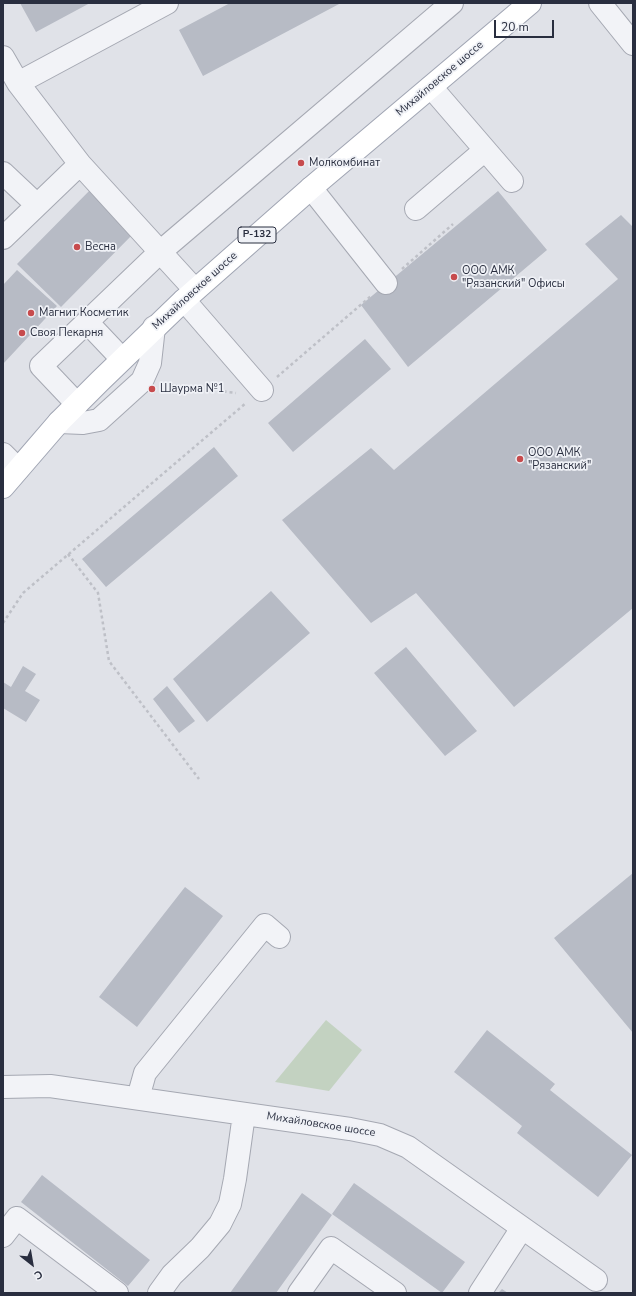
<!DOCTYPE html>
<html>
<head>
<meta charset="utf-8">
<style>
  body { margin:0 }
  #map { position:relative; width:636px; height:1296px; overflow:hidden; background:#e0e2e8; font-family:"Nunito Sans",sans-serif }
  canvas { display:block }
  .frame { position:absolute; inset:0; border:4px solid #292e3f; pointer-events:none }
  .north { position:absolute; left:12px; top:1244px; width:40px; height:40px; -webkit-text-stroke:3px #eff1f6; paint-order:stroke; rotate:149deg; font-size:11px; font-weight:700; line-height:16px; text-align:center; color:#292e3f }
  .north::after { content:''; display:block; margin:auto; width:14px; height:18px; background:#292e3f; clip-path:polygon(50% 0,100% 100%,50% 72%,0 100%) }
  .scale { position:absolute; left:494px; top:20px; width:60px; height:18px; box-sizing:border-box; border:2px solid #292e3f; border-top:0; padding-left:5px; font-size:12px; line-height:14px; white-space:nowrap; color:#292e3f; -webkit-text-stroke:3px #eff1f6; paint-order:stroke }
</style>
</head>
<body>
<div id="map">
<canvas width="636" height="1296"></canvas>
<div class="frame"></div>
<div class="north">С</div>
<div class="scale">20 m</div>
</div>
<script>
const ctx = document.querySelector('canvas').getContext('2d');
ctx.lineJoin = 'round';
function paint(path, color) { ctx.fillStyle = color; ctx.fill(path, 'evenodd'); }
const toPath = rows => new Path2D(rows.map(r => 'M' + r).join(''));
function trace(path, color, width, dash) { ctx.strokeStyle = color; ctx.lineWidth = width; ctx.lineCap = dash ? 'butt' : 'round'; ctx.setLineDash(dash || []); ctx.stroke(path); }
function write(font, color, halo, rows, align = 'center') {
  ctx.font = font + ' "Nunito Sans",sans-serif'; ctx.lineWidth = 3.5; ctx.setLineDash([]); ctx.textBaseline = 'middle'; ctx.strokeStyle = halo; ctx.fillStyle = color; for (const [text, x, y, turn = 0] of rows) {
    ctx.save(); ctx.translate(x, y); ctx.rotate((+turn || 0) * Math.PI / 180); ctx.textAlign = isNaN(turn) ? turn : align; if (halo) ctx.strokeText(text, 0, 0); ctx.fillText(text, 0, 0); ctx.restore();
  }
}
paint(toPath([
  [326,1020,362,1050,329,1091,275,1082]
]), '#c3d2c1');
paint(toPath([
  [20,3,90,3,36,32],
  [230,3,341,3,203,76,179,30],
  [93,187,136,231,61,307,17,264],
  [498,191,547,250,408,367,361,305],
  [621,215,633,227,633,608,514,707,416,593,371,623,282,520,371,448,394,470,618,279,585,244],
  [17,270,57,306,3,364,3,285],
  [365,339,391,369,293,452,268,423],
  [214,447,238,476,106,587,82,559],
  [271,591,310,633,207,722,173,679],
  [406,647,477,731,445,756,374,673],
  [23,666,36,674,25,691,40,700,26,722,3,708,3,682,11,687],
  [167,686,195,721,179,733,153,699],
  [633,873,633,1033,554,938],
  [185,887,223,916,137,1027,99,997],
  [487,1030,555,1084,550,1090,632,1155,598,1197,517,1133,522,1126,454,1072],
  [42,1175,150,1260,128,1286,21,1202],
  [354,1183,465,1262,442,1293,332,1214],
  [302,1193,332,1215,276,1293,230,1293],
  [502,1289,508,1293,498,1293]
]), '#b7bbc5');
const minor = toPath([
  [600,3,633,44],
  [3,57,18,83,80,164],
  [18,83,167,3],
  [431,87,512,181],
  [3,173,37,205],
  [311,188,386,283],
  [416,209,485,150],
  [3,238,80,164,195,290],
  [184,300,262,390],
  [87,322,122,359],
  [77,404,41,366,160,252,452,3],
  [59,422,83,423,99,420,142,381,150,363,154,327],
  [3,454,18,469],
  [3,1087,50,1086,350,1129,380,1135,408,1147,596,1280],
  [138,1098,145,1073,265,925,279,937],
  [3,1236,17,1218,117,1293],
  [159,1293,172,1275,200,1248,220,1224,230,1204,235,1179,244,1114],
  [299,1293,331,1248,395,1293],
  [480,1293,522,1228]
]);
const major = toPath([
  [3,487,59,422,100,381,184,300,311,188,530,3]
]);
trace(minor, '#a5a8b2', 24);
trace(major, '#a0a5b3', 24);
trace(toPath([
  [402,269,453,224],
  [277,377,371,296],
  [164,384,236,393],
  [68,554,98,593,109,661,199,779],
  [3,623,23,593,246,403]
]), '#bec0c7', 2.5, [3, 3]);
trace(minor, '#f2f3f7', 22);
trace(major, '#fff', 22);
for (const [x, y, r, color] of [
  [301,163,4,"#c74b4d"],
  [77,247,4,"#c74b4d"],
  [454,277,4,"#c74b4d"],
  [31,313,4,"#c74b4d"],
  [22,333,4,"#c74b4d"],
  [152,389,4,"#c74b4d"],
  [520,459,4,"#c74b4d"]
]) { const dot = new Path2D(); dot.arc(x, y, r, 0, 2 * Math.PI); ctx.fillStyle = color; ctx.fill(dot); trace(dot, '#eff1f6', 1.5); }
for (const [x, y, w] of [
  [257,235,38]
]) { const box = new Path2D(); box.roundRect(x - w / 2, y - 8, w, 16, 3); ctx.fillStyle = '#eff1f6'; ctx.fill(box); trace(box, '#292e3f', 1); }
write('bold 10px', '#292e3f', null, [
  ["Р-132",257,235]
]);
write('11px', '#292e3f', '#eff1f6', [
  ["Михайловское шоссе",440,79,-40],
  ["Михайловское шоссе",195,291,-42],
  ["Михайловское шоссе",321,1125,9]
]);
write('11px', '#292e3f', '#eff1f6', [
  ["Молкомбинат",309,163],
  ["Весна",85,247],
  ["ООО АМК",462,271],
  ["\"Рязанский\" Офисы",462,284],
  ["Магнит Косметик",39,313],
  ["Своя Пекарня",30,333],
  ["Шаурма №1",160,389],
  ["ООО АМК",528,453],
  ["\"Рязанский\"",528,466]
], 'left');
</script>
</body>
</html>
